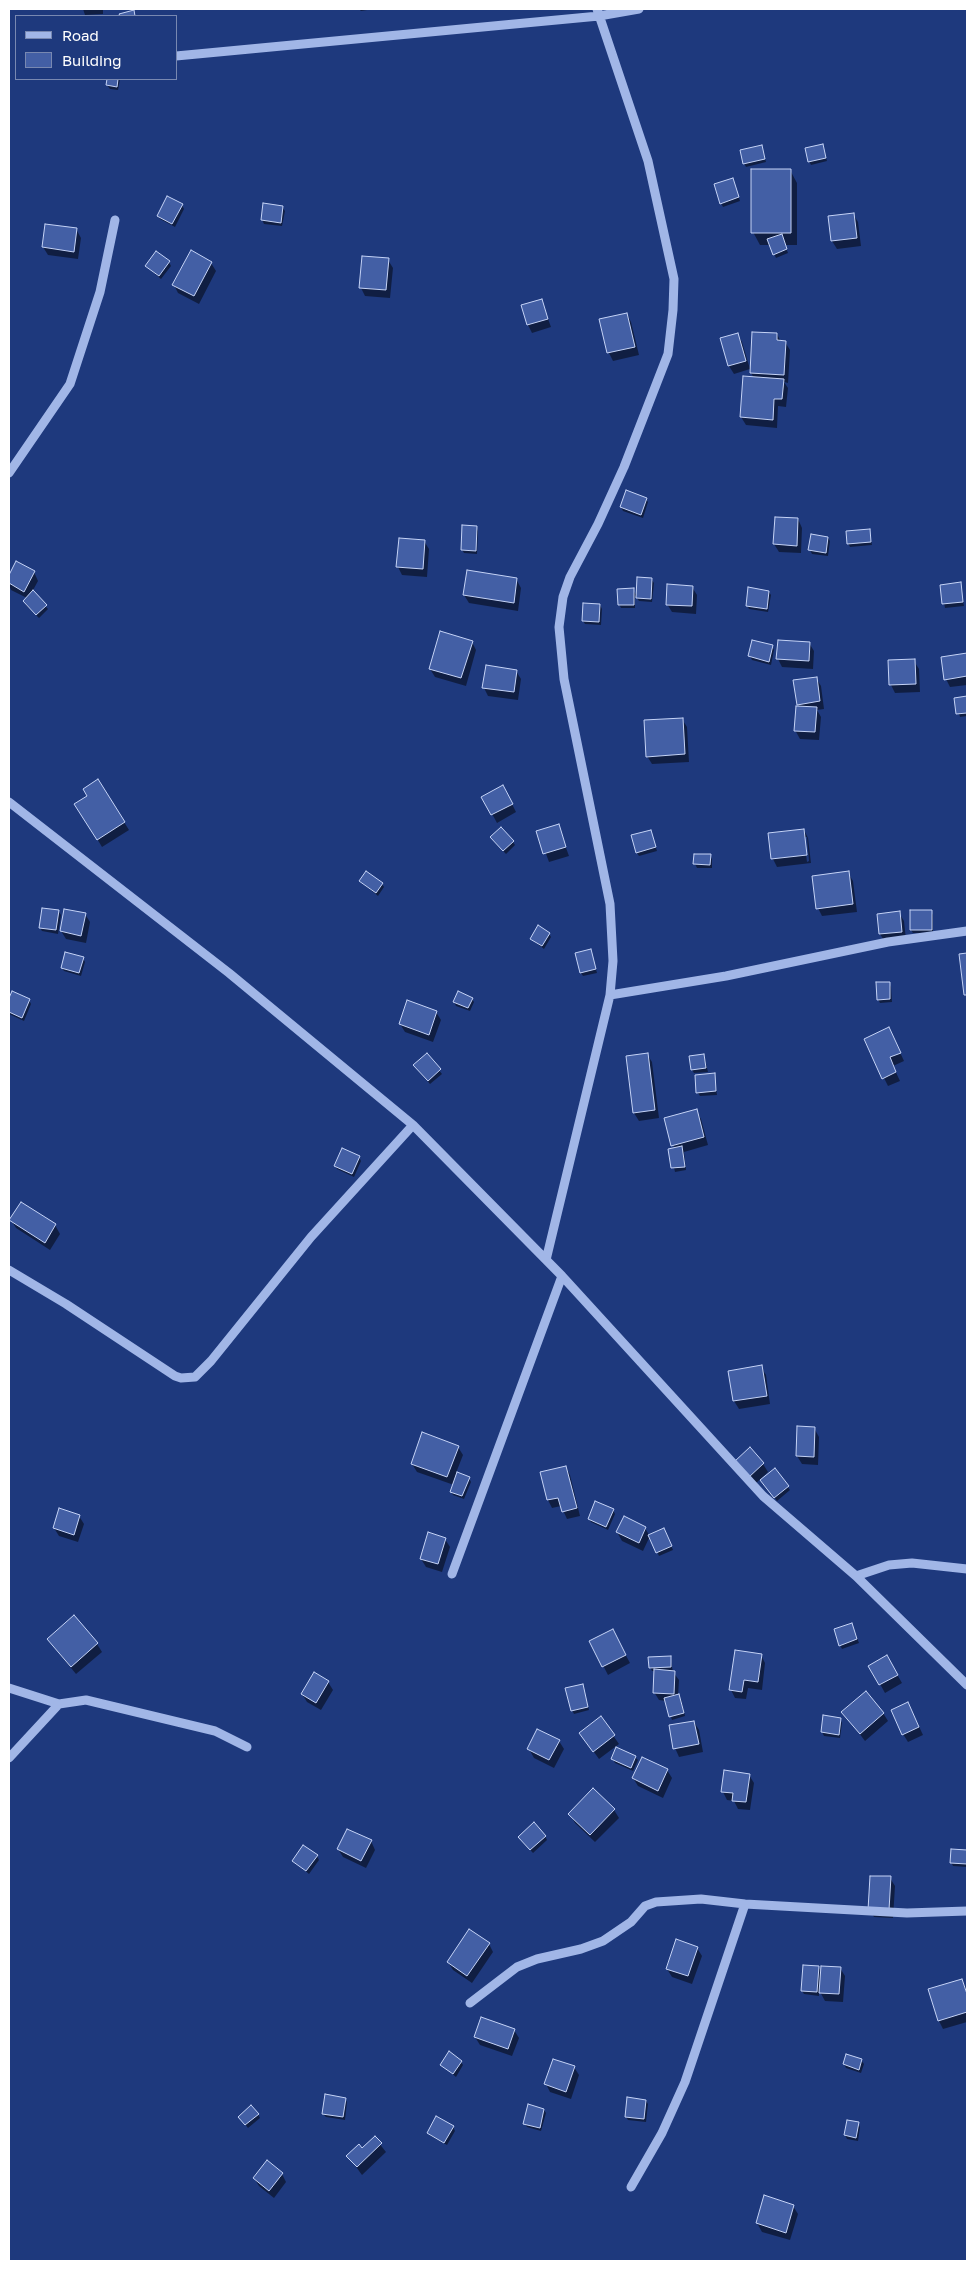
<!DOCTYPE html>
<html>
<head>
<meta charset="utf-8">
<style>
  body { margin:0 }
  #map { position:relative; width:976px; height:2270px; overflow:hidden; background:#1e397d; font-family:"Golos Text",sans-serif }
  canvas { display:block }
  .frame { position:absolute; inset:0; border:10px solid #fff; pointer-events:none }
  .legend { position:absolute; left:15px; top:15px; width:162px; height:65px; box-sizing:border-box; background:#1e397d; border:1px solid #7888b1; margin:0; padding:6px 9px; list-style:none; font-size:15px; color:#fff }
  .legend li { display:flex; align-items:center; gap:10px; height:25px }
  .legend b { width:25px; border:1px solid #7888b1 }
</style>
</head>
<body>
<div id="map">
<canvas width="976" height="2270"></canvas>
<div class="frame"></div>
<ul class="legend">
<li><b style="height:6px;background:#a1b6e7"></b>Road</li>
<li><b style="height:14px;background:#435fa5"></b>Building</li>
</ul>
</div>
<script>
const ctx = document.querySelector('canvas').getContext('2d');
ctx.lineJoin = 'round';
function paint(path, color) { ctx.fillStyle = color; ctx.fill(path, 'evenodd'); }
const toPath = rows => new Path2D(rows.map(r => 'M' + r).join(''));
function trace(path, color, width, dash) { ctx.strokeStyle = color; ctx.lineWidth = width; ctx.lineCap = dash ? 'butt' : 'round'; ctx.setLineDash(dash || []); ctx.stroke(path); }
paint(toPath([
  [83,9,103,9,103,14,85,15],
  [359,9,373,9,361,11],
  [109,79,120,79,118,90,110,89,107,85],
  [822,145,827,161,811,165,809,161],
  [761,146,766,162,746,167,744,163],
  [790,170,797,183,797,245,785,245,788,253,776,258,770,245,760,245,753,232],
  [733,179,740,201,723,207,721,203],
  [182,205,184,209,175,227,160,219,158,216],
  [282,207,285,211,282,226,264,224,262,220],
  [853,214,858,222,861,246,837,249,832,241],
  [76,229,81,238,78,259,48,255,43,247],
  [388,260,393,268,390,298,365,296,361,288],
  [169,262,171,266,161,279,146,266],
  [211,263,216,271,199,304,178,293,174,285],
  [541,300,551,327,532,333,528,325],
  [627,314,631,322,639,355,613,361,609,353,601,320],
  [737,334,742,342,750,369,734,374,729,366,722,339],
  [777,334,781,342,785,342,790,350,788,383,784,382,788,388,786,407,778,406,777,428,746,425,741,417,754,378,751,373],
  [646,499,648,502,643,518,623,511,621,507],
  [798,519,802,528,801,553,779,552,774,544],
  [476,527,478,531,477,554,464,553,462,550],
  [869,530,872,545,850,547,848,543],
  [828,538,830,541,828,556,812,554,810,550],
  [424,541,429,549,427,577,402,575,398,567],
  [17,563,34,572,38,581,32,592,48,609,39,618,26,605,24,601,27,598,11,590,9,585,9,577],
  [516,579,521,588,518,611,469,603,464,595],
  [651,579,654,583,652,602,639,601,635,595,635,608,621,608,619,604,633,590,637,596],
  [960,584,964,606,945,608,941,586],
  [692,587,697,595,696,614,672,612,667,604],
  [769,592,771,595,768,612,749,609,747,605],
  [600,605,602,609,601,625,585,624,583,621],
  [779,641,809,643,814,651,813,669,782,667,778,659],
  [472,642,476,650,466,686,435,677,430,669],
  [772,646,774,650,771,665,752,660,750,656],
  [967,654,967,685,950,687,946,679,943,658],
  [914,661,919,669,920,692,895,693,891,685],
  [516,671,521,679,518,700,488,696,484,688],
  [816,678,821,686,824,709,817,710,821,717,819,740,800,739,795,730,800,707,798,704],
  [967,697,967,716,960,717,955,699],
  [682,719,687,727,689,762,652,764,647,756],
  [507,794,516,812,497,823,483,797],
  [81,812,124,822,129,830,102,847],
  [558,826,569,856,549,862,538,832],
  [804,830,808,838,811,863,777,867,773,859,770,834],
  [804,837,807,837,809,861,807,862],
  [652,835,657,851,639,856,637,853],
  [491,838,513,842,515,845,506,854],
  [710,855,712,859,712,868,697,868,695,864],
  [848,873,853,881,857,912,822,916,818,908],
  [360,881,382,884,384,887,378,896],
  [931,911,933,915,933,933,913,933,911,930],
  [59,912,61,915,58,934,42,931,40,928],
  [899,913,904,921,906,940,885,942,880,934,878,915],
  [85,914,90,922,86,943,66,939,61,931],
  [549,934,551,937,544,949,531,939],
  [591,951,597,973,583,976,581,973],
  [83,958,85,962,81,976,64,971,62,968],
  [889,983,891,987,892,1002,880,1003,878,999],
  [13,992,29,1000,31,1004,24,1021,9,1014,9,1001],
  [472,999,474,1002,470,1011,456,1006,454,1002],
  [436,1012,441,1020,433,1042,405,1032,400,1024],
  [893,1037,904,1061,893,1066,900,1081,888,1086,884,1078],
  [647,1054,652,1062,659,1118,639,1121,634,1113,627,1057],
  [427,1055,442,1074,430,1084,417,1069],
  [704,1055,708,1072,694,1073,692,1070],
  [714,1074,717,1095,700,1096,698,1093],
  [696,1111,701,1119,708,1145,684,1152,686,1170,675,1172,670,1150,675,1149,673,1145],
  [359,1157,361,1161,354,1177,337,1169,335,1165],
  [21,1203,55,1225,60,1234,50,1250,16,1228,11,1220],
  [761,1367,766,1375,770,1404,739,1409,734,1401],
  [799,1428,814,1428,819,1437,818,1465,802,1464,797,1456],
  [458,1447,463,1455,456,1473,469,1478,471,1482,464,1499,453,1495,451,1492,454,1485,417,1472,412,1464],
  [763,1464,768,1472,754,1485,740,1470],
  [566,1467,570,1475,580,1516,567,1519,561,1506,552,1508,548,1500],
  [775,1470,790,1490,777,1501,764,1484],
  [613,1510,615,1514,608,1530,591,1522,589,1519],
  [79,1516,84,1524,78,1542,59,1536,54,1528],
  [645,1528,649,1535,666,1533,673,1550,659,1556,650,1536,643,1551,622,1541,617,1532],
  [445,1539,450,1547,442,1572,426,1567,421,1559],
  [852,1625,859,1643,842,1649,840,1645],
  [617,1639,630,1663,608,1675,591,1642],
  [48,1640,97,1644,102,1652,76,1674],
  [761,1655,765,1663,762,1690,748,1688,746,1699,735,1698,731,1690],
  [670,1657,673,1672,679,1680,678,1696,681,1699,685,1716,672,1720,666,1701,659,1700,654,1692,655,1671,652,1671,650,1667],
  [887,1657,902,1683,885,1693,870,1666],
  [328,1682,333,1690,321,1710,307,1702,302,1694],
  [582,1685,589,1710,574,1714,572,1710],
  [908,1703,923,1735,908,1742,903,1734],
  [843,1712,883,1713,888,1721,865,1741],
  [824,1717,840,1719,842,1723,840,1738,824,1736,822,1732],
  [601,1718,619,1744,599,1759,586,1741],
  [694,1722,699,1730,703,1752,679,1757,675,1748],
  [559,1741,564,1749,554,1768,534,1758,529,1749],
  [635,1757,638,1760,633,1771,615,1763,613,1759],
  [667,1770,672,1778,663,1798,638,1786,633,1778],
  [749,1775,754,1783,750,1810,738,1809,734,1801,727,1800,723,1792],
  [614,1810,619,1818,595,1842,575,1823,570,1814],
  [545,1836,547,1840,533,1853,521,1840],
  [371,1841,375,1850,366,1868,343,1857,338,1849],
  [952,1851,967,1852,967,1867,953,1866,951,1862],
  [317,1856,319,1860,309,1874,294,1861],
  [890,1878,895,1886,893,1918,874,1917,869,1909],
  [489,1944,493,1952,472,1983,453,1970,448,1962],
  [697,1948,702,1956,692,1984,672,1977,667,1969],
  [818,1967,822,1972,840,1968,845,1976,843,2002,825,2001,819,1990,819,1996,804,1994,802,1991],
  [962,1980,967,1991,967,2022,943,2029,939,2021],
  [514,2030,519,2038,512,2056,480,2045,475,2037],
  [861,2060,864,2064,861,2073,846,2068,844,2064],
  [461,2062,463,2065,456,2077,442,2065],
  [574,2067,579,2075,571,2099,550,2092,546,2084],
  [345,2099,347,2102,345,2120,326,2117,323,2114],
  [646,2101,648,2104,646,2122,628,2120,626,2117],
  [544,2110,546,2113,541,2131,527,2127,525,2124],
  [258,2114,260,2118,248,2128,242,2120],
  [858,2123,860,2127,858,2141,847,2139,845,2135],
  [453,2127,455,2131,447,2145,431,2136,428,2133],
  [375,2138,386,2152,362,2175,348,2156,362,2150],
  [282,2174,286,2182,274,2198,259,2186,254,2178],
  [793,2206,798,2214,790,2240,762,2232,757,2223]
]), '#0007');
const building = toPath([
  [134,10,135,16,120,16,119,14,134,10],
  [107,79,118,79,117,87,106,85,107,79],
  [823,144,826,158,808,162,805,148,823,144],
  [762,145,765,159,743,164,740,150,762,145],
  [751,169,791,169,791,233,751,233,751,169],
  [733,178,739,197,720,204,714,184,733,178],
  [167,196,183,204,172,224,157,216,167,196],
  [263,203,283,206,281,223,261,220,263,203],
  [854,213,857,238,831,241,828,216,854,213],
  [45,224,77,228,74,252,42,247,45,224],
  [782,234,787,249,773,255,767,239,782,234],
  [191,250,212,262,194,296,172,285,191,250],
  [156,251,170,261,159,276,145,266,156,251],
  [362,256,389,258,386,290,359,288,362,256],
  [542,299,548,319,527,325,521,305,542,299],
  [627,313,635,347,607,353,599,319,627,313],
  [752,332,777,333,777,340,786,341,784,375,750,373,752,332],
  [738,333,746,361,728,366,720,338,738,333],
  [743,376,784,379,782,399,774,399,773,420,740,417,743,376],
  [626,490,647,498,641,515,620,507,626,490],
  [775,517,798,518,797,546,773,544,775,517],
  [462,525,477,526,476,551,461,550,462,525],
  [870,529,871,542,847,544,846,531,870,529],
  [811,534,828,537,826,553,808,550,811,534],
  [399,538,425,540,423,569,396,567,399,538],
  [16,561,35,571,24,592,9,583,9,575,16,561],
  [467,570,517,578,514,603,463,595,467,570],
  [637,577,652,578,651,599,636,598,637,577],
  [961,582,963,602,942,604,940,585,961,582],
  [667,584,693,586,692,606,666,605,667,584],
  [748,587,769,591,767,609,746,606,748,587],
  [634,588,634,605,618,605,617,589,634,588],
  [33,590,47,605,36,615,23,601,33,590],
  [583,603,600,604,599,622,582,621,583,603],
  [440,631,473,641,461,678,429,669,440,631],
  [752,640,773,645,769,662,748,656,752,640],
  [778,640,810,642,809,661,776,659,778,640],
  [967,653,967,676,944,680,941,657,967,653],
  [915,659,916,684,889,685,888,660,915,659],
  [486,665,517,670,514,692,482,688,486,665],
  [817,677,820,701,797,705,793,680,817,677],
  [967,696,967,713,956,714,954,698,967,696],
  [796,706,817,707,815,732,794,731,796,706],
  [683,718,685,754,646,757,644,720,683,718],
  [98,779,125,822,97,840,74,804,87,796,83,789,98,779],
  [503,785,513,804,491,815,481,797,503,785],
  [559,824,566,847,543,854,536,831,559,824],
  [501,827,514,841,503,851,490,837,501,827],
  [804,829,807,855,771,859,768,833,804,829],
  [651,830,656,847,636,853,631,835,651,830],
  [694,854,711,854,710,865,693,864,694,854],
  [366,871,383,883,376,893,359,881,366,871],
  [849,871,853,904,816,909,812,876,849,871],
  [42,908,59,910,56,930,39,928,42,908],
  [64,909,86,913,81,936,60,931,64,909],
  [910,910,932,910,932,930,910,930,910,910],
  [900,911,902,932,879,934,877,914,900,911],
  [538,925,550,933,542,946,530,939,538,925],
  [591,949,596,969,580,973,575,953,591,949],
  [65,952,84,957,79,973,61,968,65,952],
  [967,953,967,995,964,995,959,954,967,953],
  [876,982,890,982,890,999,877,1000,876,982],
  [12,991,30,999,22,1018,9,1012,9,998,12,991],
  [458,991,473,998,468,1008,453,1002,458,991],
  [407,1000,437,1011,429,1035,399,1024,407,1000],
  [889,1027,901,1053,890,1057,896,1072,882,1079,864,1039,889,1027],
  [427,1053,441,1069,428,1081,413,1065,427,1053],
  [648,1053,655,1110,633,1113,626,1056,648,1053],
  [704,1054,706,1068,691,1070,689,1056,704,1054],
  [715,1073,716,1091,696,1093,695,1075,715,1073],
  [697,1109,704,1137,671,1146,664,1118,697,1109],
  [682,1146,685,1167,671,1168,668,1149,682,1146],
  [342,1148,360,1156,352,1174,334,1166,342,1148],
  [21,1202,56,1224,45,1243,9,1220,21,1202],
  [762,1365,767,1396,733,1401,728,1371,762,1365],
  [797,1426,815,1427,814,1457,796,1456,797,1426],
  [422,1432,459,1446,447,1477,411,1464,422,1432],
  [750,1447,764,1463,748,1478,734,1462,750,1447],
  [566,1466,577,1508,562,1512,558,1498,547,1500,540,1472,566,1466],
  [775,1468,789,1486,774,1498,760,1480,775,1468],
  [457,1472,470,1477,462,1496,450,1492,457,1472],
  [595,1501,614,1509,606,1527,588,1519,595,1501],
  [59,1508,80,1515,74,1535,53,1528,59,1508],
  [624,1516,646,1527,639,1543,616,1532,624,1516],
  [664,1528,672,1546,656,1553,648,1535,664,1528],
  [428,1532,446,1538,438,1564,420,1559,428,1532],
  [74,1615,98,1643,71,1667,47,1639,74,1615],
  [852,1623,857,1639,839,1646,834,1629,852,1623],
  [613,1629,626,1655,602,1667,589,1641,613,1629],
  [735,1650,762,1654,758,1682,744,1680,742,1692,729,1690,735,1650],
  [887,1655,898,1675,879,1685,868,1666,887,1655],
  [671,1656,671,1667,649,1668,648,1657,671,1656],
  [654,1669,675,1671,674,1694,653,1693,654,1669],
  [314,1672,329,1681,316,1703,301,1694,314,1672],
  [583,1684,588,1707,571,1711,565,1688,583,1684],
  [866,1691,884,1713,860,1734,841,1712,866,1691],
  [679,1694,684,1713,669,1717,664,1698,679,1694],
  [908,1702,919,1727,902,1735,891,1710,908,1702],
  [823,1715,841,1718,839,1735,821,1732,823,1715],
  [601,1716,615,1735,593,1752,579,1733,601,1716],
  [694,1721,699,1744,673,1749,669,1725,694,1721],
  [537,1729,560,1740,549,1760,527,1749,537,1729],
  [616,1747,636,1756,631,1768,611,1759,616,1747],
  [642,1757,668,1769,658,1791,632,1778,642,1757],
  [724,1770,750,1774,746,1802,732,1801,733,1793,721,1792,724,1770],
  [593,1788,615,1809,590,1835,568,1814,593,1788],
  [534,1822,546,1836,530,1850,518,1837,534,1822],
  [347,1829,372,1840,361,1861,337,1849,347,1829],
  [303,1845,318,1855,306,1871,292,1861,303,1845],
  [951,1849,967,1850,967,1864,950,1863,951,1849],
  [870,1876,891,1876,889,1910,868,1910,870,1876],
  [469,1929,490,1943,467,1976,447,1962,469,1929],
  [676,1939,698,1947,688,1976,666,1969,676,1939],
  [803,1965,819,1966,817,1992,801,1991,803,1965],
  [821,1966,841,1967,839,1994,819,1993,821,1966],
  [962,1979,967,1994,967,2012,938,2021,928,1989,962,1979],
  [481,2017,515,2029,508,2049,474,2037,481,2017],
  [449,2051,462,2061,453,2074,440,2065,449,2051],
  [846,2054,862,2059,859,2070,843,2064,846,2054],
  [553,2059,575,2066,566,2092,544,2084,553,2059],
  [325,2094,346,2098,343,2117,322,2114,325,2094],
  [627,2097,646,2100,644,2119,625,2117,627,2097],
  [528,2104,544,2109,540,2128,523,2124,528,2104],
  [251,2105,259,2114,245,2125,238,2117,251,2105],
  [436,2116,454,2126,444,2143,427,2133,436,2116],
  [847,2120,859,2122,856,2138,844,2135,847,2120],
  [375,2136,382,2143,357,2167,346,2156,359,2144,362,2148,375,2136],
  [267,2160,283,2173,269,2191,253,2178,267,2160],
  [764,2195,794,2205,786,2233,756,2223,764,2195]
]);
paint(building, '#435fa5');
trace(building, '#c5d3f6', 1);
trace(toPath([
  [176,56,599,16,639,9],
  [9,473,70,384,100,292,115,220],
  [9,802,229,973,413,1125,562,1276,763,1496,856,1576,967,1685],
  [610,995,726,976,888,942,967,931],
  [546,1260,610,995,613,961,610,904,564,679,559,627,563,597,570,577,598,524,624,467,668,354,673,310,674,279,648,161,597,9],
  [9,1270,66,1304,175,1376,181,1378,195,1377,211,1361,311,1237,413,1125],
  [452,1574,562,1276],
  [856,1576,889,1565,912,1563,967,1569],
  [9,1688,59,1704,86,1700,215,1731,247,1747],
  [9,1758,59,1704],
  [470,2003,517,1967,537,1959,581,1949,603,1941,631,1922,645,1906,656,1902,701,1899,745,1904,907,1913,967,1911],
  [631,2187,662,2133,685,2082,745,1904]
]), '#a1b6e7', 9);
</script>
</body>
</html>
